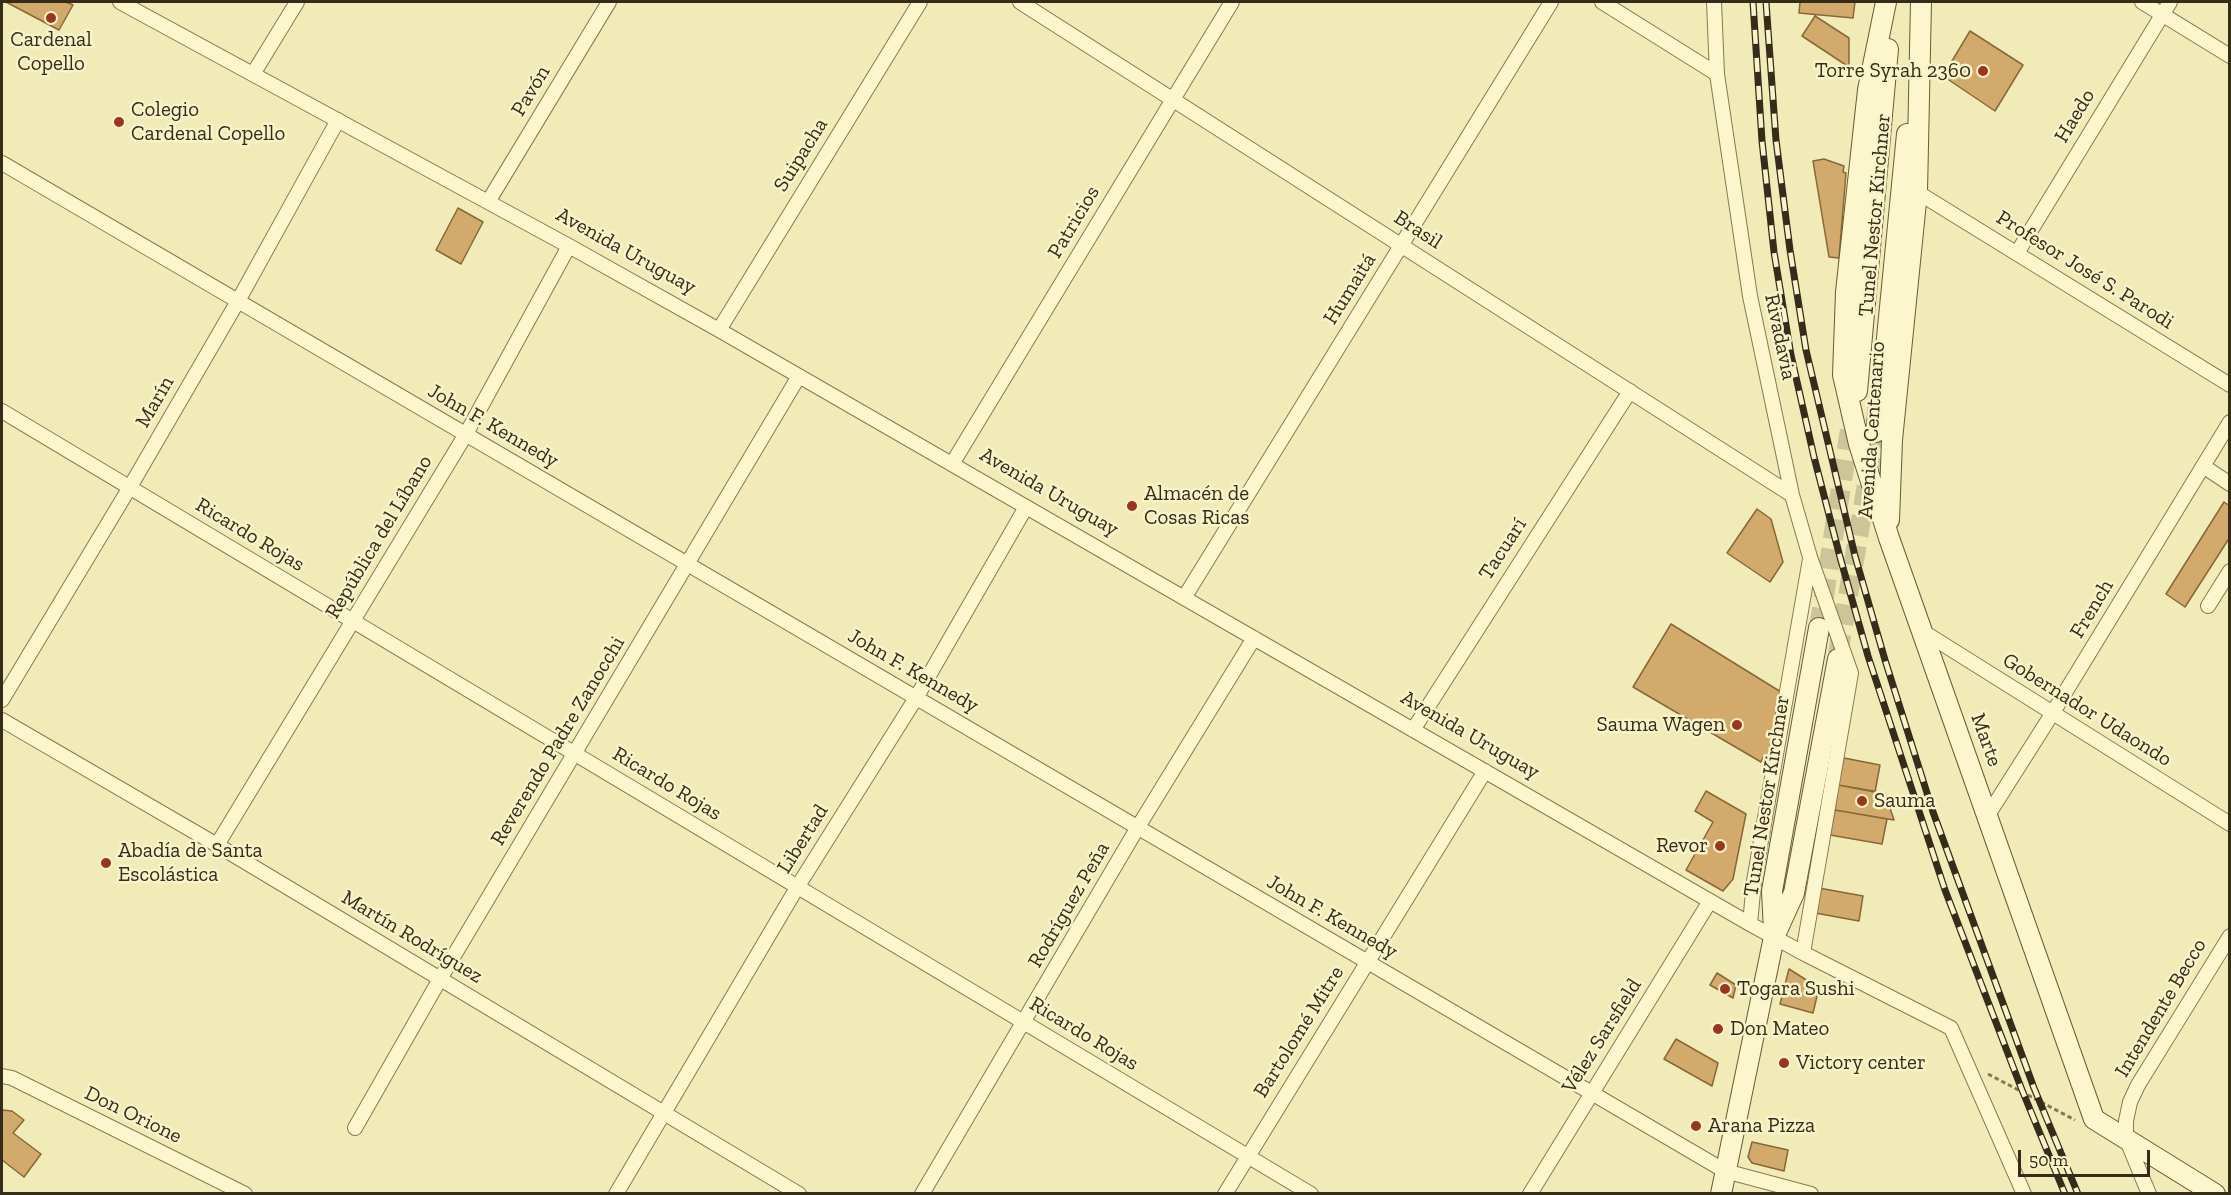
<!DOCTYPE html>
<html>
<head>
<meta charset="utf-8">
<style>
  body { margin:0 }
  #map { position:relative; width:2231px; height:1195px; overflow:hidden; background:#f1ebb8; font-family:"Zilla Slab",serif }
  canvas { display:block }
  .frame { position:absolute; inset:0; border:3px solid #352c19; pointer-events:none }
  .scale { position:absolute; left:2018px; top:1150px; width:132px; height:27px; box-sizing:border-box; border:3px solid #352c19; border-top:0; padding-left:8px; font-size:18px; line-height:21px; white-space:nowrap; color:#352c19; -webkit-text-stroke:4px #f8f3c8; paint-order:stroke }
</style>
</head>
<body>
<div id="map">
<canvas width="2231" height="1195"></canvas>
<div class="frame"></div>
<div class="scale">50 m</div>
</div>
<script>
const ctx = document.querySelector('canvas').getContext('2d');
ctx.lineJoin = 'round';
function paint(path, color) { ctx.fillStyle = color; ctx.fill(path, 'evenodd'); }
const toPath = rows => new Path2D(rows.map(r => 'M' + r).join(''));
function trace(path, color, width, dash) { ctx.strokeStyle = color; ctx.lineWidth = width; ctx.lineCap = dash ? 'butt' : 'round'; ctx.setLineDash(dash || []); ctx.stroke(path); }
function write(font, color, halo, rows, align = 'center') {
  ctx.font = font + ' "Zilla Slab",serif'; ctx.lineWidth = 5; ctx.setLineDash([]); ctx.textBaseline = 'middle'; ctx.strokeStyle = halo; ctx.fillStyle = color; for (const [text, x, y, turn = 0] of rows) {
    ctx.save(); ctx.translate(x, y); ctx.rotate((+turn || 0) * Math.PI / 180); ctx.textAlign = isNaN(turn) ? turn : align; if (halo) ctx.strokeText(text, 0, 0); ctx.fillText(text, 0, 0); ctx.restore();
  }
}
const building = toPath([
  [6,2,66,2,73,5,59,30,6,2],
  [1800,2,1855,2,1853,18,1799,13,1800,2],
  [1815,16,1849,38,1849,67,1802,36,1815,16],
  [1970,31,2023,65,1995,111,1943,76,1970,31],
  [1824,159,1844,166,1843,172,1846,173,1839,258,1829,257,1813,161,1824,159],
  [458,208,483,222,461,264,436,250,458,208],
  [2224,502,2230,506,2230,537,2185,607,2166,594,2224,502],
  [1757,509,1771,519,1783,562,1770,582,1727,553,1757,509],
  [1671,624,1781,692,1770,760,1763,757,1761,762,1633,687,1671,624],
  [1844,758,1880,765,1875,792,1838,785,1844,758],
  [1838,785,1885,793,1894,820,1835,810,1838,785],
  [1706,791,1746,814,1733,879,1723,891,1686,870,1713,822,1695,811,1706,791],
  [1835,810,1887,819,1882,844,1830,835,1835,810],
  [1819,888,1863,896,1859,921,1815,913,1819,888],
  [1789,969,1819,988,1813,1013,1780,1004,1789,969],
  [1717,973,1736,985,1733,998,1710,985,1717,973],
  [1676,1039,1718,1063,1712,1086,1664,1059,1676,1039],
  [2,1110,12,1111,24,1120,13,1133,41,1154,24,1177,2,1160,2,1110],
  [1752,1142,1788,1150,1784,1171,1752,1163,1748,1157,1752,1142]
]);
paint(building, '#d2aa6b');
trace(building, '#886737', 1.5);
trace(toPath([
  [1819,628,1852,417],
  [1838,654,1876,432]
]), '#cbc598', 20, [20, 10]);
const street = toPath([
  [120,2,569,246,719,330,1750,924,1803,953,1951,1028,2024,1194],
  [1020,2,1792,495],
  [1602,2,1717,74],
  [1714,2,1717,74,1750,296,1792,495,1810,557,1851,673,1803,953],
  [2142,2,2230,56],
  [253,74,297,2],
  [2,163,1725,1171,1811,1194],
  [1917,192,2230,385],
  [488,202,609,2],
  [2017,253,2170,2],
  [719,330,920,2],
  [2,411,1311,1194],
  [952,464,1232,2],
  [2203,466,2230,484],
  [1184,598,1551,2],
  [2208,606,2230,571],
  [1922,631,2230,824],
  [2,700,130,487,238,301,338,120],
  [2,720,217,845,799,1194],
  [1413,730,1630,391],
  [1988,815,2052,714,2230,422],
  [217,845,466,434,569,246],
  [1750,924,1754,881,1810,559],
  [2,1076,12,1078,245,1194],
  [355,1128,440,979,799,376],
  [616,1194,798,886,916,698,1026,507],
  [922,1194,1138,827,1254,638],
  [1225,1194,1485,771],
  [1530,1194,1710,901],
  [2149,1194,2126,1138,2126,1121,2130,1102,2138,1085,2230,936]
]);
const secondary = toPath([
  [1886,2,1868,90,1846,292,1843,375,1859,444,1889,538,2094,1119,2215,1194],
  [1857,391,1888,49],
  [1876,432,1885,358,1907,134],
  [1889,520,1892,440,1917,192,1921,2],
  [1774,931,1772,891,1819,628],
  [1721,1194,1774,937,1794,893,1838,659]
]);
trace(street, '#887952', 16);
trace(secondary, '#695936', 22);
trace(toPath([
  [1988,1074,2075,1120]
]), '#887952', 3, [4.5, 3]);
trace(street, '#fbf6cc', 14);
trace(secondary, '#fbf6cc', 20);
const rail = toPath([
  [1753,2,1762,141,1774,252,1791,355,1814,457,1840,557,1868,656,1945,890,2022,1090,2065,1194],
  [1766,2,1776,140,1790,250,1806,350,1855,556,1885,660,1933,812,2034,1088,2078,1194]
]);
trace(rail, '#352c19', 7);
trace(rail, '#f8f3c8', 4.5, [14]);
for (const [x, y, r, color] of [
  [51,18,6,"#9b351e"],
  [1983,71,6,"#9b351e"],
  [119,122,6,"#9b351e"],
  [1132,506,6,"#9b351e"],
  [1737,725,6,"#9b351e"],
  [1862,801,6,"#9b351e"],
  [1720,846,6,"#9b351e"],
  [106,863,6,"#9b351e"],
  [1725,989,6,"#9b351e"],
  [1718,1029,6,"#9b351e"],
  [1784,1063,6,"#9b351e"],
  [1696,1126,6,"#9b351e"]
]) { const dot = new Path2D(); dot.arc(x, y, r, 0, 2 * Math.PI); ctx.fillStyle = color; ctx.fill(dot); trace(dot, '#f8f3c8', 2); }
write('21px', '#352c19', '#f8f3c8', [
  ["Cardenal",51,40,"center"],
  ["Copello",51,64,"center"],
  ["Torre Syrah 2360",1971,71,"right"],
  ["Colegio",131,110],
  ["Cardenal Copello",131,134],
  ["Almacén de",1144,494],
  ["Cosas Ricas",1144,518],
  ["Sauma Wagen",1725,725,"right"],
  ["Sauma",1874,801],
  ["Revor",1708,846,"right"],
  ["Abadía de Santa",118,851],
  ["Escolástica",118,875],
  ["Togara Sushi",1737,989],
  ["Don Mateo",1730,1029],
  ["Victory center",1796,1063],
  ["Arana Pizza",1708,1126]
], 'left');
write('21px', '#352c19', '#f8f3c8', [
  ["Pavón",531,91,-59],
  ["Haedo",2075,116,-59],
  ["Suipacha",801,155,-58],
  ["Tunel Nestor Kirchner",1875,215,-85],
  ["Patricios",1074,222,-59],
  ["Brasil",1418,230,33],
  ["Avenida Uruguay",626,251,29],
  ["Profesor José S. Parodi",2085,270,32],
  ["Humaitá",1350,289,-58],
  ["Rivadavia",1780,337,78],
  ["Marín",155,402,-60],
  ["John F. Kennedy",493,426,30],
  ["Avenida Centenario",1872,430,-86],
  ["Avenida Uruguay",1049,492,30],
  ["Ricardo Rojas",250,535,31],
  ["República del Líbano",379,537,-59],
  ["Tacuarí",1503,549,-57],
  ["French",2092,609,-59],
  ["John F. Kennedy",913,671,30],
  ["Gobernador Udaondo",2087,710,32],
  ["Avenida Uruguay",1470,735,30],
  ["Marte",1986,740,70],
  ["Reverendo Padre Zanocchi",558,741,-59],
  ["Ricardo Rojas",667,784,31],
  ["Tunel Nestor Kirchner",1767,796,-81],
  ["Libertad",803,839,-58],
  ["Rodríguez Peña",1069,905,-60],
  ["John F. Kennedy",1332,917,30],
  ["Martín Rodríguez",412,937,31],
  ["Intendente Becco",2161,1008,-59],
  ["Bartolomé Mitre",1299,1032,-58],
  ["Ricardo Rojas",1084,1034,31],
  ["Vélez Sarsfield",1602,1036,-58],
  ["Don Orione",133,1115,26]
]);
</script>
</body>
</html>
